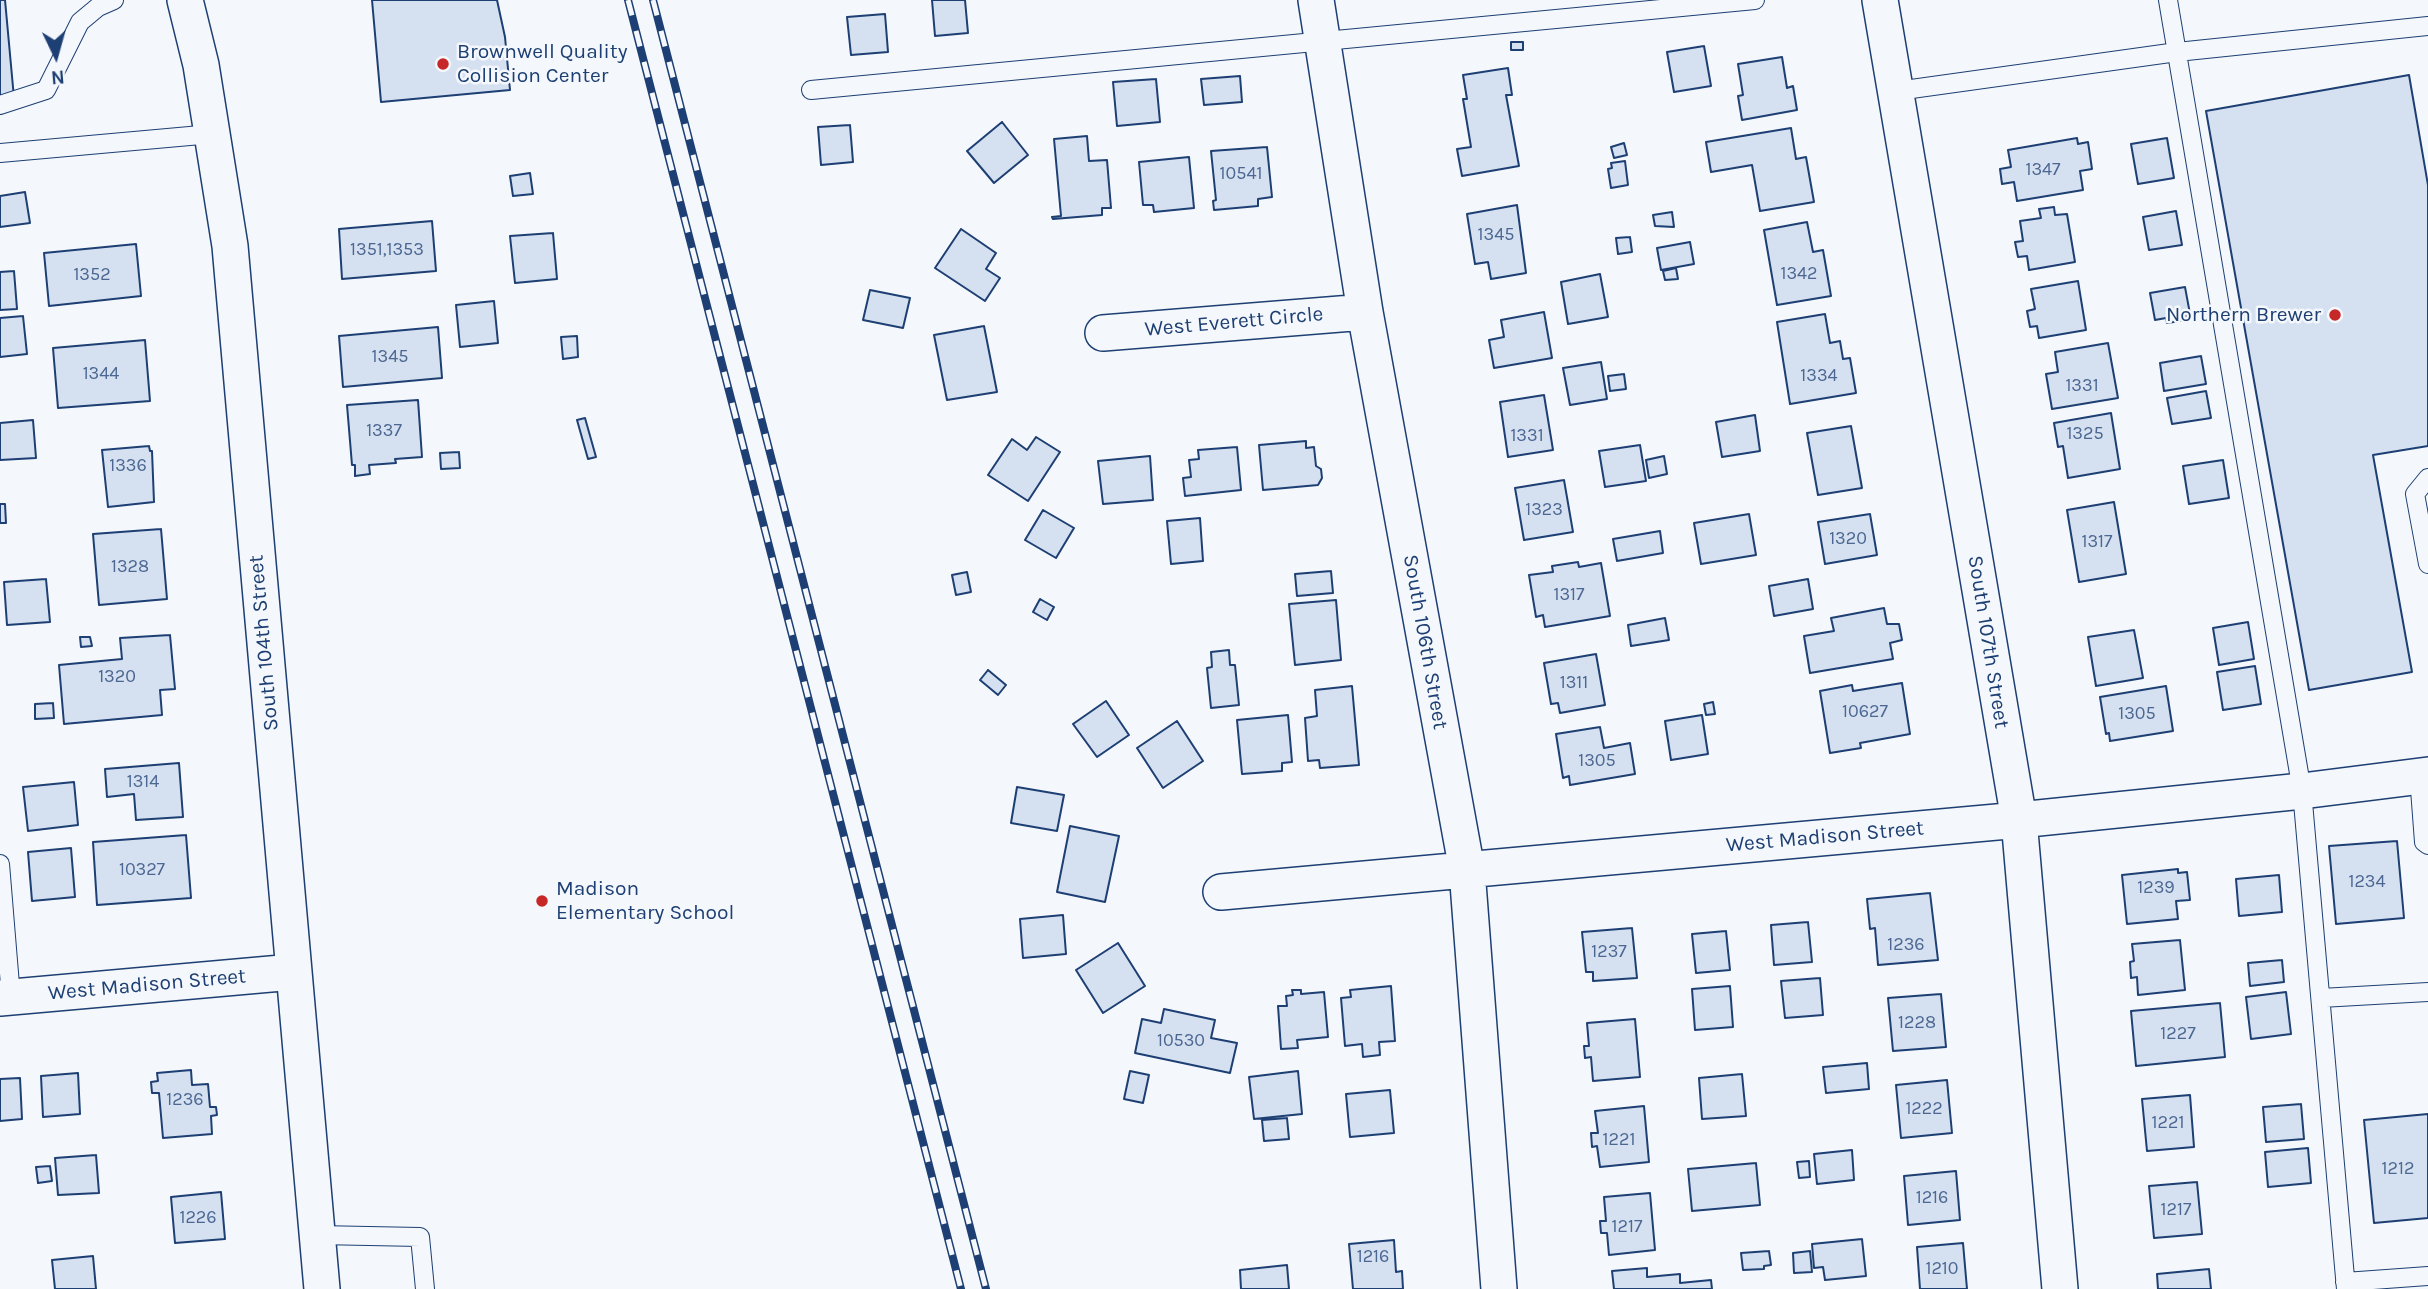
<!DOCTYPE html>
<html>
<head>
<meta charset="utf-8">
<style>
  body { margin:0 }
  #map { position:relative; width:2428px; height:1289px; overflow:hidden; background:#f4f7fb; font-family:Karla,sans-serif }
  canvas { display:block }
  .north { position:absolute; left:21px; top:21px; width:70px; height:70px; -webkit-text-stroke:5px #f4f7fb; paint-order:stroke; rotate:175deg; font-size:19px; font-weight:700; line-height:28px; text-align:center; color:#1d3f73 }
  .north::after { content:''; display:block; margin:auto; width:24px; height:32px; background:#1d3f73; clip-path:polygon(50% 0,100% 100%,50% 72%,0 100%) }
</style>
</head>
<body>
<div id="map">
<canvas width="2428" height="1289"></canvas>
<div class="north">N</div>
</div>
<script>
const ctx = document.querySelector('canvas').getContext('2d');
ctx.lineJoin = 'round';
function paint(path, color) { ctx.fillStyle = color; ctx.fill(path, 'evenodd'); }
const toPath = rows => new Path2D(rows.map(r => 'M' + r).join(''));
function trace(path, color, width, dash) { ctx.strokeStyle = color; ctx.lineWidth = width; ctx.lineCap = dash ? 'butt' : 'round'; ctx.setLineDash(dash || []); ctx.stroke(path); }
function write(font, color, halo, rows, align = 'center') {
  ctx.font = font + ' Karla,sans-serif'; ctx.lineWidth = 5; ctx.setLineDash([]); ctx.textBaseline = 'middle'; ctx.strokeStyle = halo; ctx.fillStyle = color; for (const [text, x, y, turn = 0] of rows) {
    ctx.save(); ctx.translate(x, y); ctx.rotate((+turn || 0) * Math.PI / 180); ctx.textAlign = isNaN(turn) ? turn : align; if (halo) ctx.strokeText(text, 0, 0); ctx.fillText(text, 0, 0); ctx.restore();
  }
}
const building = toPath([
  [0,0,5,0,14,98,0,99,0,0],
  [372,0,497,0,505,37,510,90,381,102,372,0],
  [932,0,965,0,968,33,935,36,932,0],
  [885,14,888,52,851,55,847,17,885,14],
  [1511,42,1523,42,1523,50,1511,50,1511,42],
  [1704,46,1711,86,1674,92,1667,52,1704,46],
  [1782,57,1787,88,1793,86,1797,110,1742,120,1738,96,1743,95,1738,64,1782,57],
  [1508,68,1512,95,1506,95,1519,166,1462,176,1457,149,1471,147,1463,99,1467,99,1463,75,1508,68],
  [2409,75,2428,185,2428,446,2373,455,2412,672,2309,690,2206,111,2409,75],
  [1240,76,1242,102,1204,105,1201,79,1240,76],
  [1156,79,1160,122,1117,126,1113,82,1156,79],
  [1002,122,1028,155,994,183,967,151,1002,122],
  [850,125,853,162,821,165,818,127,850,125],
  [1791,128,1796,159,1806,157,1814,202,1760,211,1752,165,1711,172,1706,142,1791,128],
  [1087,136,1089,161,1107,160,1111,208,1102,208,1102,215,1053,219,1052,217,1061,216,1054,139,1087,136],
  [2077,138,2078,144,2088,142,2092,169,2080,171,2083,190,2017,201,2014,182,2002,184,2000,169,2011,167,2008,150,2077,138],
  [2167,138,2174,178,2138,184,2131,144,2167,138],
  [1624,143,1627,155,1614,158,1611,147,1624,143],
  [1267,147,1272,197,1258,199,1258,206,1214,210,1213,201,1216,200,1211,151,1267,147],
  [1189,157,1194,208,1154,212,1153,205,1143,205,1139,162,1189,157],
  [1625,161,1628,185,1611,188,1608,169,1612,168,1611,163,1625,161],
  [530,173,533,194,513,196,510,176,530,173],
  [25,192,30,223,0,227,0,196,25,192],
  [1517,205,1526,273,1491,279,1488,262,1475,264,1467,214,1517,205],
  [2054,207,2055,215,2067,214,2075,262,2029,270,2027,256,2018,257,2015,242,2023,241,2020,221,2041,218,2039,209,2054,207],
  [2176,211,2182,245,2149,250,2143,217,2176,211],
  [1672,212,1674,227,1655,226,1653,215,1672,212],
  [432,221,436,271,342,279,339,229,432,221],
  [1807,222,1813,252,1823,250,1831,296,1777,305,1764,230,1807,222],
  [961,229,996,253,986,269,1000,278,985,301,935,268,961,229],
  [553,233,557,279,515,283,510,236,553,233],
  [1630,237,1632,252,1618,254,1616,238,1630,237],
  [1690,242,1694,264,1661,270,1657,248,1690,242],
  [136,244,141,296,49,306,44,253,136,244],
  [1676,268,1678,279,1665,280,1663,271,1676,268],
  [14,271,17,309,0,310,0,272,14,271],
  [1600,274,1608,317,1568,324,1561,282,1600,274],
  [2078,281,2086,330,2039,338,2037,326,2030,327,2027,311,2035,309,2031,289,2078,281],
  [2185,287,2190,314,2186,315,2187,320,2167,323,2166,318,2155,320,2150,293,2185,287],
  [870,290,910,298,903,328,863,320,870,290],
  [494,301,498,343,460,347,456,305,494,301],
  [1544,312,1552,358,1494,368,1489,340,1504,337,1501,320,1544,312],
  [1825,314,1830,343,1840,341,1843,359,1850,358,1856,393,1790,404,1777,322,1825,314],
  [23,316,27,354,0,357,0,318,23,316],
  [984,326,997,392,947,400,934,335,984,326],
  [438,327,442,378,343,387,339,336,438,327],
  [577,336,578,357,563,359,561,337,577,336],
  [145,340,150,401,58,408,53,348,145,340],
  [2108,343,2118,398,2052,409,2046,374,2058,372,2055,352,2108,343],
  [2201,356,2206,384,2164,391,2160,363,2201,356],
  [1601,362,1607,399,1570,405,1563,368,1601,362],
  [1624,374,1626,389,1610,391,1608,376,1624,374],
  [2206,391,2211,418,2172,424,2167,398,2206,391],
  [1544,395,1553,450,1508,457,1500,402,1544,395],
  [418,400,422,457,395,459,396,463,369,465,370,474,355,476,355,465,352,465,347,405,418,400],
  [2111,413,2120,469,2068,478,2063,446,2058,447,2054,423,2111,413],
  [1755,415,1760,451,1722,457,1716,422,1755,415],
  [585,418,596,457,588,459,577,420,585,418],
  [33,420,36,458,0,460,0,423,33,420],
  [1851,426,1862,488,1818,495,1807,433,1851,426],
  [1036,437,1060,452,1028,501,988,475,1012,439,1027,450,1036,437],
  [1306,441,1306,448,1314,447,1316,466,1321,469,1322,478,1318,485,1263,490,1259,445,1306,441],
  [1640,445,1646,481,1605,487,1599,451,1640,445],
  [149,446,150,451,152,451,154,502,108,507,102,450,149,446],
  [1237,447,1241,490,1185,496,1183,478,1191,477,1189,460,1199,459,1198,450,1237,447],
  [459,452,460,468,441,469,440,453,459,452],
  [1150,456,1153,500,1103,504,1098,461,1150,456],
  [1664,456,1667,474,1649,478,1646,460,1664,456],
  [2223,460,2229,498,2189,504,2183,466,2223,460],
  [1564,480,1573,532,1524,540,1515,488,1564,480],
  [2114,502,2126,574,2079,582,2067,510,2114,502],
  [0,504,5,504,6,523,0,523,0,504],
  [1043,510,1074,528,1056,558,1025,540,1043,510],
  [1749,514,1756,555,1701,564,1694,523,1749,514],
  [1870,514,1877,555,1825,564,1818,522,1870,514],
  [1200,518,1203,561,1171,564,1167,521,1200,518],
  [161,529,167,599,99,605,93,534,161,529],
  [1660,531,1663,553,1617,561,1613,539,1660,531],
  [1578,562,1579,567,1601,563,1610,616,1545,627,1543,615,1536,617,1529,575,1553,572,1552,566,1578,562],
  [1331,571,1333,593,1297,596,1295,574,1331,571],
  [967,572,971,592,956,595,952,575,967,572],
  [46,579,50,622,7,625,4,582,46,579],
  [1808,579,1813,609,1774,616,1769,586,1808,579],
  [1040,599,1054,607,1047,620,1033,612,1040,599],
  [1336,600,1341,660,1295,665,1289,604,1336,600],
  [1884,608,1887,624,1899,624,1902,640,1890,643,1893,659,1810,673,1804,636,1834,631,1831,618,1884,608],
  [1665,618,1669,640,1631,646,1628,625,1665,618],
  [2248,622,2254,659,2219,665,2213,628,2248,622],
  [2134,630,2143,678,2096,686,2088,637,2134,630],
  [170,635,175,689,160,690,162,715,64,724,59,665,122,659,120,638,170,635],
  [80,637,90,637,92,646,81,647,80,637],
  [1229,650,1230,665,1235,665,1239,705,1211,708,1207,668,1212,667,1211,652,1229,650],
  [1596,654,1605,705,1560,713,1558,703,1551,704,1544,663,1596,654],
  [2255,666,2261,704,2223,710,2217,672,2255,666],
  [988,670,1006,685,998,695,980,680,988,670],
  [1902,683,1910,734,1860,743,1861,748,1830,753,1820,691,1852,685,1853,691,1902,683],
  [1352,686,1359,765,1320,768,1319,760,1308,761,1305,718,1317,716,1315,690,1352,686],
  [2166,686,2173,731,2110,741,2109,733,2106,734,2100,697,2166,686],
  [1106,701,1129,735,1097,757,1073,724,1106,701],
  [1713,702,1715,714,1706,715,1704,704,1713,702],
  [53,703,54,718,35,719,35,704,53,703],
  [1288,715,1292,762,1282,763,1282,771,1242,774,1237,720,1288,715],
  [1702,715,1708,754,1671,760,1665,721,1702,715],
  [1177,721,1203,761,1163,788,1137,748,1177,721],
  [1600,727,1604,748,1630,743,1635,774,1570,785,1569,776,1563,778,1556,734,1600,727],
  [179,763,183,817,136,820,134,794,107,797,105,769,179,763],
  [74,782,78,825,28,831,23,787,74,782],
  [1017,787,1064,795,1057,831,1011,823,1017,787],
  [1070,826,1119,836,1105,902,1057,892,1070,826],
  [186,835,191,898,97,905,93,842,186,835],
  [2397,841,2404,918,2336,924,2329,846,2397,841],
  [71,848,75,897,32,901,28,852,71,848],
  [2178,869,2178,873,2187,872,2190,900,2176,901,2178,919,2127,924,2122,875,2178,869],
  [2279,875,2282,912,2239,916,2236,879,2279,875],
  [1930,893,1938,960,1878,965,1875,928,1870,929,1867,899,1930,893],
  [1063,915,1066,954,1023,958,1020,919,1063,915],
  [1808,922,1812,962,1774,965,1771,925,1808,922],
  [1632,928,1637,978,1593,981,1593,972,1586,972,1582,932,1632,928],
  [1726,931,1730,970,1696,973,1692,934,1726,931],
  [2180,940,2185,990,2138,995,2137,977,2131,978,2130,962,2134,961,2132,944,2180,940],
  [1118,943,1145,986,1103,1013,1076,970,1118,943],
  [2282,960,2284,982,2250,986,2248,963,2282,960],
  [1820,978,1823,1015,1785,1018,1781,981,1820,978],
  [1391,986,1395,1041,1379,1042,1380,1055,1363,1057,1362,1044,1345,1046,1341,998,1351,997,1350,990,1391,986],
  [1730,986,1733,1027,1695,1030,1692,989,1730,986],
  [1292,990,1301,990,1301,994,1324,992,1328,1037,1297,1040,1298,1048,1281,1049,1278,1006,1287,1006,1286,996,1293,995,1292,990],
  [2286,992,2291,1034,2251,1039,2246,997,2286,992],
  [1941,994,1946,1047,1893,1051,1888,998,1941,994],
  [2220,1003,2225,1057,2136,1066,2131,1011,2220,1003],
  [1164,1009,1215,1020,1211,1038,1237,1043,1230,1073,1135,1053,1142,1019,1161,1023,1164,1009],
  [1635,1019,1640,1077,1593,1081,1591,1057,1585,1058,1584,1046,1589,1046,1587,1023,1635,1019],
  [1867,1063,1869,1089,1826,1093,1823,1067,1867,1063],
  [191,1070,192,1085,208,1084,210,1107,216,1107,217,1115,211,1116,212,1134,163,1138,159,1093,152,1093,151,1082,158,1081,157,1073,191,1070],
  [1130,1071,1149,1075,1143,1103,1124,1099,1130,1071],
  [1298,1071,1302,1114,1254,1119,1249,1077,1298,1071],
  [78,1073,80,1114,43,1117,41,1076,78,1073],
  [1742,1074,1746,1116,1702,1119,1699,1078,1742,1074],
  [20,1078,22,1119,0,1121,0,1079,20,1078],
  [1947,1080,1952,1133,1901,1138,1896,1085,1947,1080],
  [1390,1090,1394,1133,1350,1137,1346,1094,1390,1090],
  [2190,1095,2194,1147,2147,1151,2142,1099,2190,1095],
  [2301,1104,2304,1139,2266,1142,2263,1107,2301,1104],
  [1644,1106,1649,1162,1600,1167,1597,1146,1592,1147,1591,1133,1598,1133,1595,1111,1644,1106],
  [2428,1114,2428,1218,2374,1223,2364,1120,2428,1114],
  [1287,1118,1289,1139,1264,1141,1262,1120,1287,1118],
  [2308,1148,2311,1183,2268,1187,2265,1152,2308,1148],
  [1852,1150,1854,1180,1817,1184,1814,1154,1852,1150],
  [96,1155,99,1193,58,1195,55,1158,96,1155],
  [1809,1161,1810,1177,1799,1178,1797,1162,1809,1161],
  [1756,1163,1760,1205,1692,1211,1688,1169,1756,1163],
  [50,1166,52,1181,38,1183,36,1167,50,1166],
  [1956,1171,1960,1220,1908,1225,1904,1176,1956,1171],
  [2197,1182,2202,1234,2154,1238,2149,1186,2197,1182],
  [221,1192,225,1239,175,1243,171,1197,221,1192],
  [1650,1193,1655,1250,1609,1255,1607,1233,1601,1233,1600,1221,1606,1221,1604,1197,1650,1193],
  [1862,1239,1866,1276,1825,1280,1823,1267,1814,1268,1812,1244,1862,1239],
  [1394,1240,1396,1272,1402,1271,1403,1289,1353,1289,1349,1244,1394,1240],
  [1963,1243,1967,1289,1920,1289,1917,1247,1963,1243],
  [1769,1251,1771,1265,1764,1266,1764,1269,1743,1270,1741,1253,1769,1251],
  [1810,1251,1812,1272,1794,1273,1793,1253,1810,1251],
  [93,1256,96,1289,55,1289,52,1260,93,1256],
  [1287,1265,1289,1289,1241,1289,1240,1270,1287,1265],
  [1647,1268,1647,1277,1680,1274,1680,1283,1711,1280,1712,1289,1614,1289,1612,1271,1647,1268],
  [2209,1269,2211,1289,2158,1289,2157,1274,2209,1269]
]);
paint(building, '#d5e0f0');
trace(building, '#1d3f73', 2);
const lane = toPath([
  [2168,0,2302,791,2346,1289],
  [811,90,1755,0],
  [1897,91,2177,52,2428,26],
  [0,105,46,90,80,22,98,7,114,0],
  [0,153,212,134],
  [2428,478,2415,494,2428,564],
  [2419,776,2424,842,2428,845],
  [0,864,11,997],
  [2321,998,2428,992],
  [317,1235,420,1237,425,1289],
  [2345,1282,2428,1276]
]);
const street = toPath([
  [185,0,201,65,230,246,322,1289],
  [1316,0,1365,312,1467,870,1499,1289],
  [1880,0,2019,820,2060,1289],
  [1103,333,1365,312],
  [1221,892,2019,820,2302,791,2428,775],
  [0,998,293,972]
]);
trace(lane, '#1d3f73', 20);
trace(street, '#1d3f73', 38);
trace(lane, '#f4f7fb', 18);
trace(street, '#f4f7fb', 35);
const rail = toPath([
  [628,0,961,1289],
  [653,0,986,1289]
]);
trace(rail, '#1d3f73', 8);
trace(rail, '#f4f7fb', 5, [16]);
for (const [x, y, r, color] of [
  [443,64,7,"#c62828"],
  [2335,315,7,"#c62828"],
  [542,901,7,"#c62828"]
]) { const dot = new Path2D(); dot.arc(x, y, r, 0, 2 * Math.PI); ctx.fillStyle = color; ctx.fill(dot); trace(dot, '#f4f7fb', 2.5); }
write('18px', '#4b6792', null, [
  ["1347",2043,170],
  ["10541",1241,174],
  ["1345",1496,235],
  ["1351,1353",387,250],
  ["1342",1799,274],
  ["1352",92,275],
  ["1345",390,357],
  ["1344",101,374],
  ["1334",1819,376],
  ["1331",2082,386],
  ["1337",384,431],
  ["1325",2085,434],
  ["1331",1527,436],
  ["1336",128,466],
  ["1323",1544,510],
  ["1320",1848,539],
  ["1317",2097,542],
  ["1328",130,567],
  ["1317",1569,595],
  ["1320",117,677],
  ["1311",1574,683],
  ["10627",1865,712],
  ["1305",2137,714],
  ["1305",1597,761],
  ["1314",143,782],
  ["10327",142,870],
  ["1234",2367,882],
  ["1239",2156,888],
  ["1236",1906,945],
  ["1237",1609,952],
  ["1228",1917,1023],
  ["1227",2178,1034],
  ["10530",1181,1041],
  ["1236",185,1100],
  ["1222",1924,1109],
  ["1221",2168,1123],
  ["1221",1619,1140],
  ["1212",2398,1169],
  ["1216",1932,1198],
  ["1217",2176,1210],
  ["1226",198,1218],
  ["1217",1627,1227],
  ["1216",1373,1257],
  ["1210",1942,1269]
]);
write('21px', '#1d3f73', '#f4f7fb', [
  ["Brownwell Quality",457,52],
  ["Collision Center",457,76],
  ["Northern Brewer",2321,315,"right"],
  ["Madison",556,889],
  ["Elementary School",556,913]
], 'left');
write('21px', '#1d3f73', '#f4f7fb', [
  ["West Everett Circle",1234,322,-5],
  ["South 106th Street",1425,642,80],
  ["South 107th Street",1988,642,81],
  ["South 104th Street",264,643,-95],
  ["West Madison Street",1825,837,-5],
  ["West Madison Street",147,985,-5]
]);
</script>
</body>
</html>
